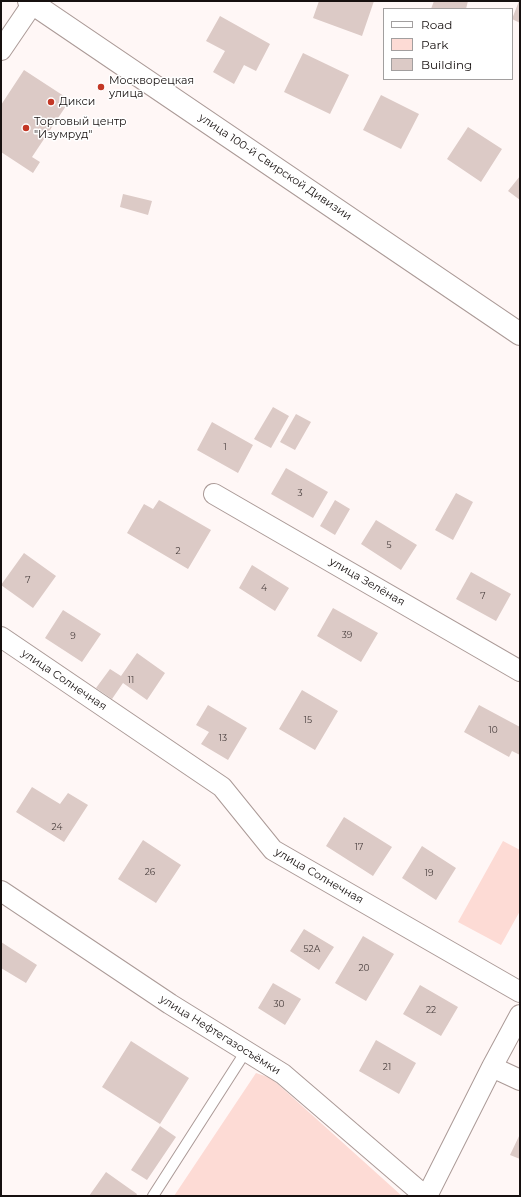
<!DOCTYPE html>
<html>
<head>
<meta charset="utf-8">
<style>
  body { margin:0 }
  #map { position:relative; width:521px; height:1197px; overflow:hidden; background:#fff7f6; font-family:Montserrat,sans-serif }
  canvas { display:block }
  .frame { position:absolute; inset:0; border:2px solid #16100f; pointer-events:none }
  .legend { position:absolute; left:383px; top:8px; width:130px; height:72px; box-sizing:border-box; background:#fff; border:1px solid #a29f9f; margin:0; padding:5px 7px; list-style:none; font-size:12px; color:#16100f }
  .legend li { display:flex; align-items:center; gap:8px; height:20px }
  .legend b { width:20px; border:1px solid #a29f9f }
</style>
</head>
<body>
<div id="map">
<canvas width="521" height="1197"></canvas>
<div class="frame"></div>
<ul class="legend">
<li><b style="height:5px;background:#fff"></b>Road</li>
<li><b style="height:11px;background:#fddbd5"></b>Park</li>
<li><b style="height:11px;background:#dccac6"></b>Building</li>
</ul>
</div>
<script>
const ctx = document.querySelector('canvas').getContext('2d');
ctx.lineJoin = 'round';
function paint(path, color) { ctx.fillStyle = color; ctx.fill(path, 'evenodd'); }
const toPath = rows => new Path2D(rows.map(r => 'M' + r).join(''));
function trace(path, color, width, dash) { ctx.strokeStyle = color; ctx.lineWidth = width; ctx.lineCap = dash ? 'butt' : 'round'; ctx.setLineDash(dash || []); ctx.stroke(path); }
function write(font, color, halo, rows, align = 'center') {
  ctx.font = font + ' Montserrat,sans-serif'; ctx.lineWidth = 3; ctx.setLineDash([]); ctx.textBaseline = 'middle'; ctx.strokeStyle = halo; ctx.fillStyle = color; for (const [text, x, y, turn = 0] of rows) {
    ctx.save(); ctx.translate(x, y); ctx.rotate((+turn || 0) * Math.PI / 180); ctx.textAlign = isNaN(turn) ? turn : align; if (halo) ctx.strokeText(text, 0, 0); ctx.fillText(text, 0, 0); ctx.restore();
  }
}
paint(toPath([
  [503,841,520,850,520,911,501,945,458,922],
  [256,1073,271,1078,402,1196,174,1196]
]), '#fddbd5');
paint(toPath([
  [319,1,374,1,362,36,313,18],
  [434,1,468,1,466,9,431,9],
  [519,1,520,1,520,23,512,19],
  [220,16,270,44,256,71,244,65,234,84,213,72,225,51,206,41],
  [303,53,349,75,330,114,284,92],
  [24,70,70,100,32,157,40,162,33,173,1,152,1,105],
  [381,95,419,114,401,149,363,130],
  [468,127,502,149,481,182,447,159],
  [520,176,520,200,508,191],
  [123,194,152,201,148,215,120,207],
  [273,407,289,416,271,448,254,439],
  [296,414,311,422,295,450,280,442],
  [212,422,253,445,238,473,197,450],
  [286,468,328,492,313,518,271,494],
  [456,493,473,502,453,540,435,530],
  [159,500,211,530,188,569,127,533,144,504,153,509],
  [335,500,350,509,335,535,320,526],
  [376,520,417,545,401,570,361,544],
  [24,553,56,576,33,608,1,585],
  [252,565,289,588,275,611,239,588],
  [471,572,511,594,496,621,456,599],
  [333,608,378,633,361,662,317,636],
  [63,610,101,634,82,662,45,638],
  [137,653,165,673,147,700,123,683,112,699,96,688,110,669,121,676],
  [302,690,338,711,315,750,279,729],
  [208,705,247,728,228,760,201,744,209,732,196,725],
  [479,705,520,727,520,755,512,751,509,757,464,732],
  [32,787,60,804,68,793,88,805,64,842,16,812],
  [344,817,392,847,373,876,326,846],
  [143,840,181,865,156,903,118,879],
  [422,846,456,868,436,900,402,878],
  [304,929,334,947,319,970,290,951],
  [363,936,394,954,366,1001,335,983],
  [1,942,37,965,26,983,1,968],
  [273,983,301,999,285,1025,258,1008],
  [420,985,458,1007,441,1036,403,1014],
  [376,1040,416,1063,399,1094,359,1071],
  [131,1041,189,1078,160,1124,102,1087],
  [160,1126,176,1137,147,1180,131,1170],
  [520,1134,520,1159,510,1155],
  [106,1172,137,1194,136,1196,89,1196]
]), '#dccac6');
const service = toPath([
  [153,1196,246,1051]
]);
const minor = toPath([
  [1,50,33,3],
  [214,494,520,671],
  [1,637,222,787,273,850,520,992],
  [1,891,170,1004,283,1074,425,1196],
  [492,1067,520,1080],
  [427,1196,492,1067,520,1015]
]);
const primary = toPath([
  [29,1,520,334]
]);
trace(service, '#ab9a97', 12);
trace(minor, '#ab9a97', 22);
trace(primary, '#ab9a97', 24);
trace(service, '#fff', 10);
trace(minor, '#fff', 20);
trace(primary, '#fff', 22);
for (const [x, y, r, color] of [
  [101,87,4,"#c33725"],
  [51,102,4,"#c33725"],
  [26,128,4,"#c33725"]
]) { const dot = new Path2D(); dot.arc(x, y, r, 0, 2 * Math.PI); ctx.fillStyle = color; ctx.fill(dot); trace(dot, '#fff', 1.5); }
write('9px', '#483e3d', null, [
  ["1",225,447],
  ["3",300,493],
  ["5",389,545],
  ["2",178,551],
  ["7",28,580],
  ["4",264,588],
  ["7",483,596],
  ["39",347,635],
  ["9",73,636],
  ["11",131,680],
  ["15",308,720],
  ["10",493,730],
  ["13",223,738],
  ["24",57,827],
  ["17",359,847],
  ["26",150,872],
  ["19",429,873],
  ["52А",312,949],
  ["20",364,968],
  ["30",279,1004],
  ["22",431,1010],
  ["21",387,1067]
]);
write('11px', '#16100f', '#fff', [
  ["Москворецкая",109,81],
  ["улица",109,94],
  ["Дикси",59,102],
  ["Торговый центр",34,122],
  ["\"Изумруд\"",34,135]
], 'left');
write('11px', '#16100f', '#fff', [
  ["улица 100-й Свирской Дивизии",275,167,34],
  ["улица Зелёная",367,582,30],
  ["улица Солнечная",64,680,34],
  ["улица Солнечная",319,876,30],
  ["улица Нефтегазосъёмки",220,1035,32]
]);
</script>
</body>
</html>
